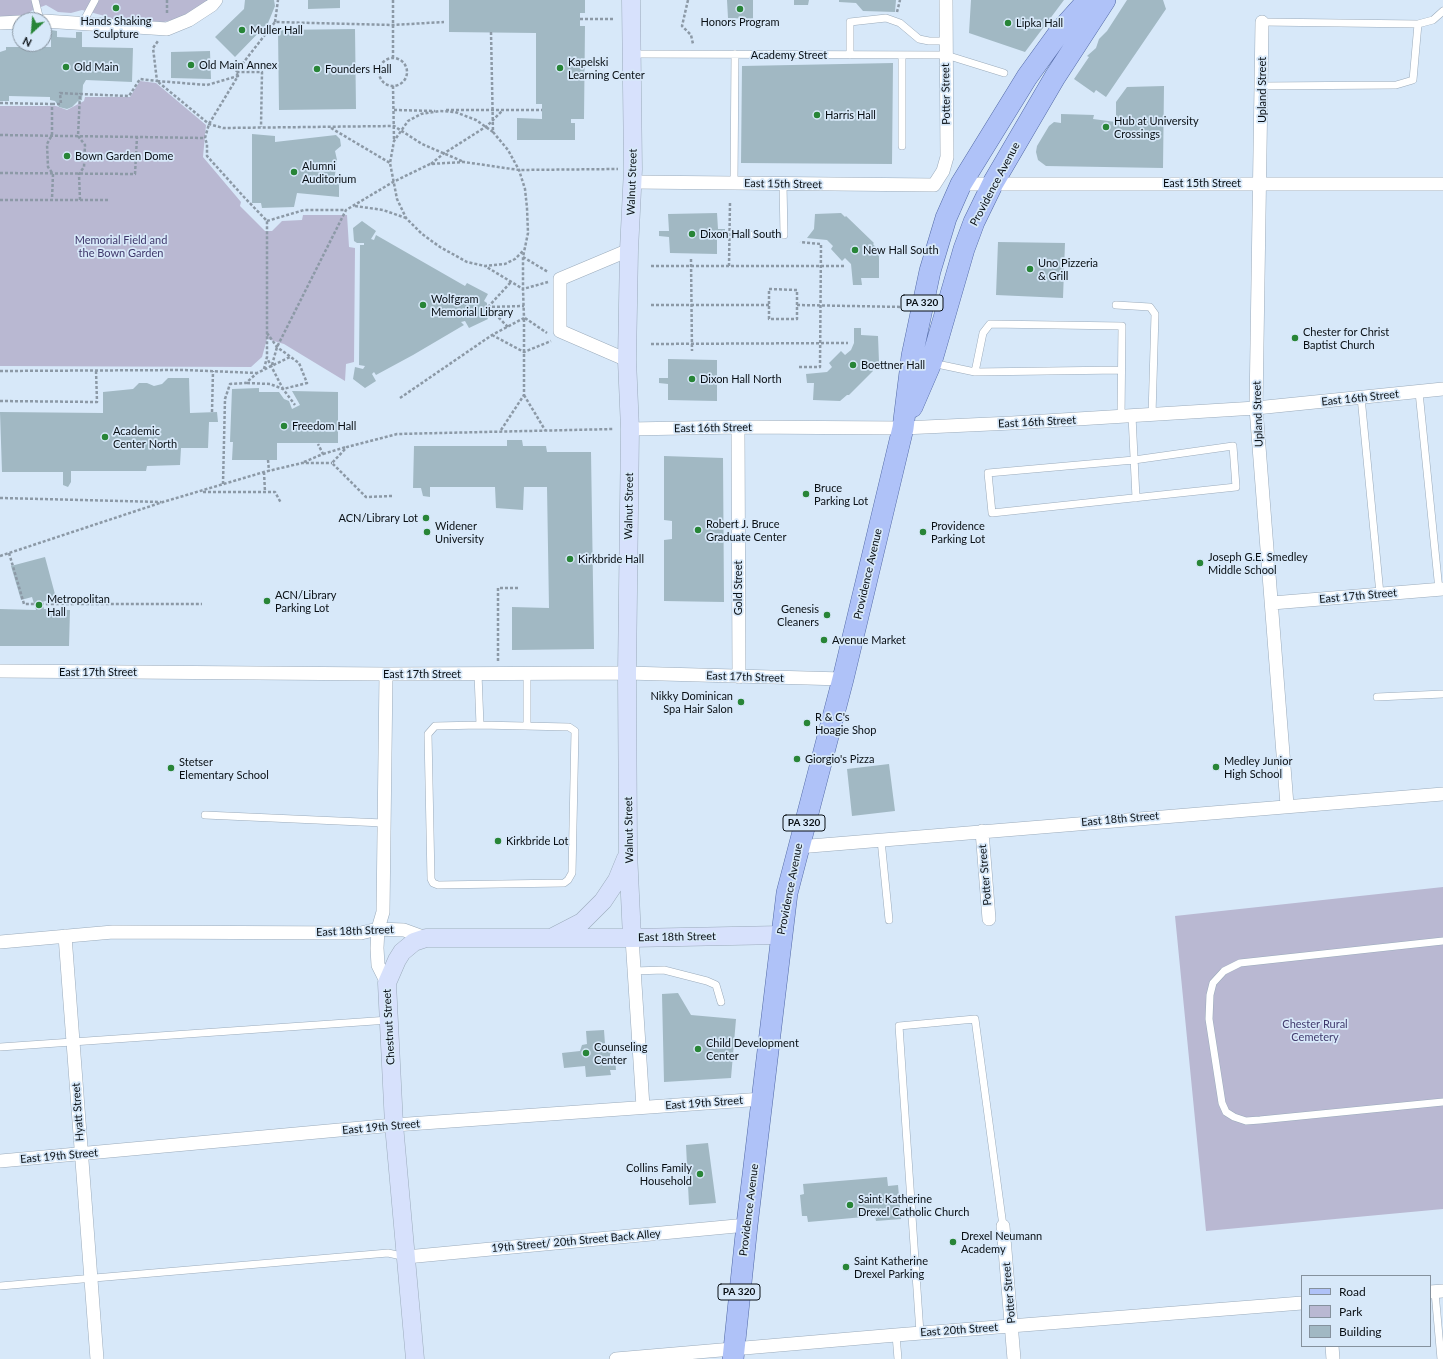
<!DOCTYPE html>
<html>
<head>
<meta charset="utf-8">
<style>
  body { margin:0 }
  #map { position:relative; width:1443px; height:1359px; overflow:hidden; background:#d7e8f9; font-family:Lato,sans-serif }
  canvas { display:block }
  .legend { position:absolute; left:1301px; top:1275px; width:130px; height:72px; box-sizing:border-box; background:#d7e8f9; border:1px solid #85919d; margin:0; padding:5px 7px; list-style:none; font-size:12px; color:#090f14 }
  .legend li { display:flex; align-items:center; gap:8px; height:20px }
  .legend b { width:20px; border:1px solid #85919d }
  .north { position:absolute; left:12px; top:12px; width:40px; height:40px; box-sizing:border-box; background:#d7e8f9; border:1px solid #85919d; border-radius:50%; rotate:206deg; font-size:11px; font-weight:700; line-height:16px; text-align:center; color:#090f14 }
  .north::after { content:''; display:block; margin:auto; width:14px; height:18px; background:#288537; clip-path:polygon(50% 0,100% 100%,50% 72%,0 100%) }
</style>
</head>
<body>
<div id="map">
<canvas width="1443" height="1359"></canvas>
<ul class="legend">
<li><b style="height:5px;background:#afc2f8"></b>Road</li>
<li><b style="height:11px;background:#b9b8d2"></b>Park</li>
<li><b style="height:11px;background:#a1b8c3"></b>Building</li>
</ul>
<div class="north">N</div>
</div>
<script>
const ctx = document.querySelector('canvas').getContext('2d');
ctx.lineJoin = 'round';
function paint(path, color) { ctx.fillStyle = color; ctx.fill(path, 'evenodd'); }
const toPath = rows => new Path2D(rows.map(r => 'M' + r).join(''));
function trace(path, color, width, dash) { ctx.strokeStyle = color; ctx.lineWidth = width; ctx.lineCap = dash ? 'butt' : 'round'; ctx.setLineDash(dash || []); ctx.stroke(path); }
function write(font, color, halo, rows, align = 'center') {
  ctx.font = font + ' Lato,sans-serif'; ctx.lineWidth = 3.5; ctx.setLineDash([]); ctx.textBaseline = 'middle'; ctx.strokeStyle = halo; ctx.fillStyle = color; for (const [text, x, y, turn = 0] of rows) {
    ctx.save(); ctx.translate(x, y); ctx.rotate((+turn || 0) * Math.PI / 180); ctx.textAlign = isNaN(turn) ? turn : align; if (halo) ctx.strokeText(text, 0, 0); ctx.fillText(text, 0, 0); ctx.restore();
  }
}
paint(toPath([
  [0,0,207,0,199,9,180,18,164,22,114,20,105,16,82,10,71,13,58,12,46,5,31,11,28,15,20,18,0,19],
  [140,81,156,83,206,125,203,157,241,202,240,206,265,231,272,231,282,221,302,220,303,215,347,215,349,247,355,248,354,362,346,364,345,381,284,344,267,339,262,357,251,367,0,366,0,106,56,106,67,110,84,101,85,97,130,97],
  [1443,887,1443,1209,1206,1231,1175,916]
]), '#b9b8d2');
paint(toPath([
  [245,0,274,0,275,6,268,23,235,57,215,37,244,9],
  [308,0,340,0,340,8,308,9],
  [449,0,585,0,585,13,580,13,580,26,585,26,584,119,571,119,571,123,575,123,575,140,517,140,517,118,542,119,542,104,536,104,536,33,449,32],
  [727,0,753,0,753,19,728,18],
  [794,0,809,0,808,5,794,5],
  [839,0,896,0,895,12,863,11,856,3,839,2],
  [971,0,1064,0,1025,52,969,33],
  [1127,0,1163,0,1166,9,1106,97,1096,90,1094,93,1074,79,1089,57,1087,56,1096,48,1099,39,1107,31],
  [355,29,356,109,279,110,278,30],
  [51,30,57,31,57,37,76,38,76,32,82,32,82,47,133,48,132,82,86,80,83,85,82,100,78,101,72,107,67,109,59,107,55,101,50,100,50,97,9,96,9,101,0,101,0,52,6,50,6,47,51,47],
  [210,51,211,79,171,78,171,52],
  [893,63,892,164,741,163,742,66],
  [1164,86,1163,168,1046,166,1038,160,1036,152,1037,146,1049,126,1054,122,1061,123,1061,114,1094,115,1093,119,1116,122,1116,102,1127,87],
  [252,134,275,136,275,142,336,135,340,139,341,146,335,151,337,160,334,182,339,182,339,197,297,193,294,207,262,208,261,203,252,203],
  [717,213,718,229,725,229,725,237,717,237,717,254,670,253,669,237,659,236,659,231,669,231,668,214],
  [841,213,845,217,846,216,874,243,873,244,879,251,879,278,861,278,862,285,853,285,851,264,845,258,842,261,831,249,833,246,827,240,807,238,814,229,815,214],
  [362,221,376,231,371,239,374,240,376,235,465,286,467,283,488,294,484,301,487,303,487,311,484,312,488,319,469,328,465,321,461,322,464,325,413,355,376,375,374,372,372,374,376,381,365,388,353,379,355,367,363,369,365,366,359,365,360,245,364,245,364,243,357,243,354,241,353,228],
  [998,242,1065,243,1063,298,996,295],
  [854,328,861,328,861,335,878,336,879,362,872,369,873,371,849,395,847,395,840,401,813,400,814,383,807,383,806,374,827,372,832,367,829,363,841,351,845,355,851,350,854,343],
  [668,359,717,360,717,376,726,376,726,384,717,384,717,401,668,400,668,384,659,383,659,378,668,378],
  [168,378,189,378,190,413,217,412,218,422,209,422,208,448,181,448,180,465,147,466,146,471,71,471,71,482,68,487,63,485,63,472,2,472,0,412,103,413,103,392,133,389,139,383,147,383,154,386,162,384],
  [259,388,259,392,279,392,284,399,289,401,292,409,300,405,292,391,338,392,338,443,277,443,277,460,232,460,233,442,230,442,232,389],
  [507,440,522,440,523,446,546,446,547,452,591,452,594,649,512,650,512,607,549,608,547,487,524,487,523,510,496,508,495,487,430,487,430,497,423,496,421,488,413,488,414,446,507,446],
  [664,456,723,458,724,602,664,601,664,540,672,539,672,521,664,520],
  [45,557,56,598,42,602,44,609,70,610,69,646,0,646,0,609,36,610,32,597,21,600,11,566],
  [889,764,895,811,852,816,847,769],
  [678,993,691,1015,736,1019,731,1078,664,1082,662,994],
  [604,1030,605,1044,610,1044,612,1046,613,1051,610,1054,610,1057,615,1057,616,1070,610,1070,611,1075,586,1077,585,1066,564,1068,562,1053,580,1051,582,1045,587,1044,586,1031],
  [708,1143,716,1203,689,1205,686,1145],
  [887,1177,888,1186,898,1185,901,1219,876,1221,875,1216,808,1222,807,1216,802,1216,800,1195,804,1194,803,1184]
]), '#a1b8c3');
const lane = toPath([
  [35,0,40,20],
  [1262,22,1418,24,1433,20,1443,11],
  [82,24,95,0],
  [632,54,946,55,1004,73],
  [850,55,850,22,886,18,900,23,919,39,929,41,946,41],
  [902,55,902,146],
  [1262,86,1396,85,1413,80,1418,24],
  [734,183,735,54],
  [744,235,784,235,783,184],
  [1116,305,1150,307,1155,314,1152,415],
  [932,363,975,372,1121,370],
  [975,372,983,333,990,324,1122,326,1121,417],
  [1419,392,1439,590],
  [1361,397,1380,594],
  [1132,416,1136,498],
  [1233,446,1236,487,992,513,988,473,1134,460,1233,446],
  [478,674,480,725],
  [1377,697,1443,694],
  [480,725,569,727,575,731,572,873,568,880,564,883,438,885,433,883,431,879,428,734,435,726,480,725],
  [527,726,527,673],
  [205,815,383,823],
  [881,840,889,920],
  [1443,941,1240,963,1224,971,1213,983,1210,995,1209,1019,1222,1103,1226,1112,1234,1117,1246,1121,1260,1120,1443,1102],
  [634,971,664,970,707,981,716,985,721,1002],
  [0,1047,389,1020],
  [0,1286,388,1253,406,1257],
  [1435,1292,1441,1359],
  [920,1333,899,1026,975,1019,1003,1226],
  [896,1335,898,1359]
]);
const street = toPath([
  [44,21,167,29,189,20,212,5,216,0],
  [1262,22,1256,408,1287,805],
  [0,23,20,22],
  [633,182,934,185,943,171,947,157,946,0],
  [961,184,1443,184],
  [627,360,560,331,560,279,629,250],
  [738,427,739,677],
  [630,429,738,427,903,428,1012,423,1256,408,1443,389],
  [1272,603,1443,589],
  [0,671,386,674,627,673,843,679],
  [386,674,383,912,378,929,377,948,378,965,387,983],
  [982,831,989,919],
  [798,847,1443,794],
  [65,936,97,1359],
  [632,938,643,1107],
  [0,942,113,932,361,933,378,929,404,930,426,938],
  [0,1161,394,1125,763,1099],
  [1003,1226,1014,1359],
  [406,1257,747,1225],
  [1430,1292,1443,1291],
  [1332,1346,1333,1359],
  [616,1359,896,1335,1302,1303]
]);
const secondary = toPath([
  [631,0,633,169,629,250,627,360,630,429,627,673,628,852,632,938],
  [553,937,582,922,603,901,617,880,626,858],
  [415,1359,394,1125,387,983,397,960,402,952,414,942,426,938,632,938,781,935]
]);
const primary = toPath([
  [912,407,931,363,964,249,974,222,993,183,1055,77,1105,0],
  [733,1359,747,1225,787,893,843,679,903,428,912,356,930,271,946,218,961,184,1027,77,1061,30,1088,0]
]);
trace(lane, '#9babbb', 8);
trace(street, '#9babbb', 14);
trace(secondary, '#9babbb', 19);
trace(primary, '#5269a6', 22);
trace(toPath([
  [167,0,167,13],
  [688,0,682,26,691,35,693,44],
  [897,12,900,0],
  [580,19,615,19],
  [275,22,278,0],
  [491,32,493,132,508,150,519,170,525,189,527,208,528,233,523,257,523,289,548,282],
  [393,58,393,0],
  '379 72a14 14 0 1 1 28 0a14 14 0 1 1-28 0Z',
  [236,72,275,22,393,25,444,22],
  [238,76,236,72,262,72,261,127],
  [393,86,394,140],
  [0,103,52,104,52,135,47,144,48,167,53,174,52,199],
  [52,104,61,104,60,93,79,94],
  [394,110,435,111],
  [446,110,542,110],
  [331,128,390,163],
  [493,132,476,120,455,112,440,111,421,114,408,121,394,141,390,163,397,199,406,218,422,234,440,247,467,262,485,266,505,264,515,259,523,251],
  [0,135,205,138],
  [431,164,443,154,487,126,502,111],
  [0,173,135,174,137,137],
  [0,200,109,200],
  [80,200,79,174,84,167,85,145,78,136,80,94,129,96,140,79,157,81,153,48,158,41],
  [355,206,383,210,406,218],
  [267,221,304,210,346,210],
  [523,257,548,272],
  [691,259,692,351],
  [651,266,845,266],
  [729,266,730,202],
  [769,289,797,290,797,319,769,319,769,289],
  [651,305,769,305],
  [797,305,905,307],
  [487,307,524,306],
  [488,307,511,282],
  [488,307,508,327],
  [525,318,547,333],
  [267,333,277,347,299,363,307,383,283,389,267,358],
  [492,335,524,352,551,341],
  [651,344,848,343],
  [272,365,277,347,346,210,393,182,430,164,464,162,519,170,618,169],
  [799,367,820,367,821,244,800,242],
  [264,369,267,357,267,221,244,197,207,156,207,144,205,138,209,124,238,76,207,85,157,81,209,124,223,128,394,126,422,144,464,162],
  [0,371,184,370,257,373],
  [247,383,270,384,283,389,295,405],
  [524,395,545,430],
  [400,398,492,335,524,318,523,289,485,266],
  [0,401,97,402,96,370],
  [212,412,213,371],
  [501,430,524,395,524,318],
  [323,454,346,447],
  [268,460,269,471],
  [304,462,323,454,318,444],
  [264,472,265,492],
  [223,484,225,399,230,384,246,383,257,373,290,357],
  [203,492,275,492,281,503],
  [392,496,366,497,332,463,347,447,397,434,614,429],
  [0,498,161,502],
  [9,553,24,604,202,604],
  [0,556,163,502,264,472,302,463,332,463],
  [498,661,498,588,519,588]
]), '#8c99a6', 2.5, [3, 2]);
trace(lane, '#fff', 7);
trace(street, '#fff', 13);
trace(secondary, '#d7e1fc', 18);
trace(primary, '#afc2f8', 21);
for (const [x, y, r, color] of [
  [116,8,4,"#288537"],
  [740,9,4,"#288537"],
  [1008,23,4,"#288537"],
  [242,30,4,"#288537"],
  [191,65,4,"#288537"],
  [66,67,4,"#288537"],
  [560,68,4,"#288537"],
  [317,69,4,"#288537"],
  [817,115,4,"#288537"],
  [1106,127,4,"#288537"],
  [67,156,4,"#288537"],
  [294,172,4,"#288537"],
  [692,234,4,"#288537"],
  [855,250,4,"#288537"],
  [1030,269,4,"#288537"],
  [423,305,4,"#288537"],
  [1295,338,4,"#288537"],
  [853,365,4,"#288537"],
  [692,379,4,"#288537"],
  [284,426,4,"#288537"],
  [105,437,4,"#288537"],
  [806,494,4,"#288537"],
  [426,518,4,"#288537"],
  [698,530,4,"#288537"],
  [427,532,4,"#288537"],
  [923,532,4,"#288537"],
  [570,559,4,"#288537"],
  [1200,563,4,"#288537"],
  [267,601,4,"#288537"],
  [39,605,4,"#288537"],
  [827,615,4,"#288537"],
  [824,640,4,"#288537"],
  [741,702,4,"#288537"],
  [807,723,4,"#288537"],
  [797,759,4,"#288537"],
  [1216,767,4,"#288537"],
  [171,768,4,"#288537"],
  [498,841,4,"#288537"],
  [698,1049,4,"#288537"],
  [586,1053,4,"#288537"],
  [700,1174,4,"#288537"],
  [850,1205,4,"#288537"],
  [953,1242,4,"#288537"],
  [846,1267,4,"#288537"]
]) { const dot = new Path2D(); dot.arc(x, y, r, 0, 2 * Math.PI); ctx.fillStyle = color; ctx.fill(dot); trace(dot, '#d7e8f9', 1.5); }
for (const [x, y, w] of [
  [922,303,42],
  [804,823,42],
  [739,1292,42]
]) { const box = new Path2D(); box.roundRect(x - w / 2, y - 8, w, 16, 3); ctx.fillStyle = '#d7e8f9'; ctx.fill(box); trace(box, '#090f14', 1); }
write('bold 10px', '#090f14', null, [
  ["PA 320",922,303],
  ["PA 320",804,823],
  ["PA 320",739,1292]
]);
write('11px', '#090f14', '#d7e8f9', [
  ["Hands Shaking",116,21,"center"],
  ["Sculpture",116,34,"center"],
  ["Honors Program",740,22,"center"],
  ["Lipka Hall",1016,23],
  ["Muller Hall",250,30],
  ["Kapelski",568,62],
  ["Learning Center",568,75],
  ["Old Main Annex",199,65],
  ["Old Main",74,67],
  ["Founders Hall",325,69],
  ["Harris Hall",825,115],
  ["Hub at University",1114,121],
  ["Crossings",1114,134],
  ["Bown Garden Dome",75,156],
  ["Alumni",302,166],
  ["Auditorium",302,179],
  ["Dixon Hall South",700,234],
  ["New Hall South",863,250],
  ["Uno Pizzeria",1038,263],
  ["& Grill",1038,276],
  ["Wolfgram",431,299],
  ["Memorial Library",431,312],
  ["Chester for Christ",1303,332],
  ["Baptist Church",1303,345],
  ["Boettner Hall",861,365],
  ["Dixon Hall North",700,379],
  ["Freedom Hall",292,426],
  ["Academic",113,431],
  ["Center North",113,444],
  ["Bruce",814,488],
  ["Parking Lot",814,501],
  ["ACN/Library Lot",418,518,"right"],
  ["Robert J. Bruce",706,524],
  ["Graduate Center",706,537],
  ["Widener",435,526],
  ["University",435,539],
  ["Providence",931,526],
  ["Parking Lot",931,539],
  ["Joseph G.E. Smedley",1208,557],
  ["Middle School",1208,570],
  ["Kirkbride Hall",578,559],
  ["ACN/Library",275,595],
  ["Parking Lot",275,608],
  ["Metropolitan",47,599],
  ["Hall",47,612],
  ["Genesis",819,609,"right"],
  ["Cleaners",819,622,"right"],
  ["Avenue Market",832,640],
  ["Nikky Dominican",733,696,"right"],
  ["Spa Hair Salon",733,709,"right"],
  ["R & C's",815,717],
  ["Hoagie Shop",815,730],
  ["Giorgio's Pizza",805,759],
  ["Medley Junior",1224,761],
  ["High School",1224,774],
  ["Stetser",179,762],
  ["Elementary School",179,775],
  ["Kirkbride Lot",506,841],
  ["Child Development",706,1043],
  ["Center",706,1056],
  ["Counseling",594,1047],
  ["Center",594,1060],
  ["Collins Family",692,1168,"right"],
  ["Household",692,1181,"right"],
  ["Saint Katherine",858,1199],
  ["Drexel Catholic Church",858,1212],
  ["Drexel Neumann",961,1236],
  ["Academy",961,1249],
  ["Saint Katherine",854,1261],
  ["Drexel Parking",854,1274]
], 'left');
write('11px', '#090f14', '#d7e8f9', [
  ["Academy Street",789,55],
  ["Upland Street",1262,90,-90],
  ["Potter Street",946,94,-91],
  ["Walnut Street",632,182,-88],
  ["East 15th Street",1202,183],
  ["East 15th Street",783,184,1],
  ["Providence Avenue",995,184,-62],
  ["East 16th Street",1360,398,-6],
  ["Upland Street",1258,414,-92],
  ["East 16th Street",1037,422,-3],
  ["East 16th Street",713,428,-1],
  ["Walnut Street",629,506,-89],
  ["Providence Avenue",868,574,-77],
  ["Gold Street",738,588,-90],
  ["East 17th Street",1358,596,-5],
  ["East 17th Street",98,672],
  ["East 17th Street",422,674],
  ["East 17th Street",745,677,2],
  ["East 18th Street",1120,819,-5],
  ["Walnut Street",629,830,-91],
  ["Potter Street",985,875,-95],
  ["Providence Avenue",790,889,-79],
  ["East 18th Street",355,931,-2],
  ["East 18th Street",677,937,-1],
  ["Chestnut Street",389,1027,-93],
  ["East 19th Street",704,1103,-4],
  ["Hyatt Street",78,1112,-94],
  ["East 19th Street",381,1127,-5],
  ["East 19th Street",59,1156,-5],
  ["Providence Avenue",749,1210,-83],
  ["19th Street/ 20th Street Back Alley",576,1241,-5],
  ["Potter Street",1009,1293,-95],
  ["East 20th Street",959,1330,-4]
]);
write('11px', '#3f386b', '#d7e8f9', [
  ["Memorial Field and",121,240],
  ["the Bown Garden",121,253],
  ["Chester Rural",1315,1024],
  ["Cemetery",1315,1037]
]);
</script>
</body>
</html>
